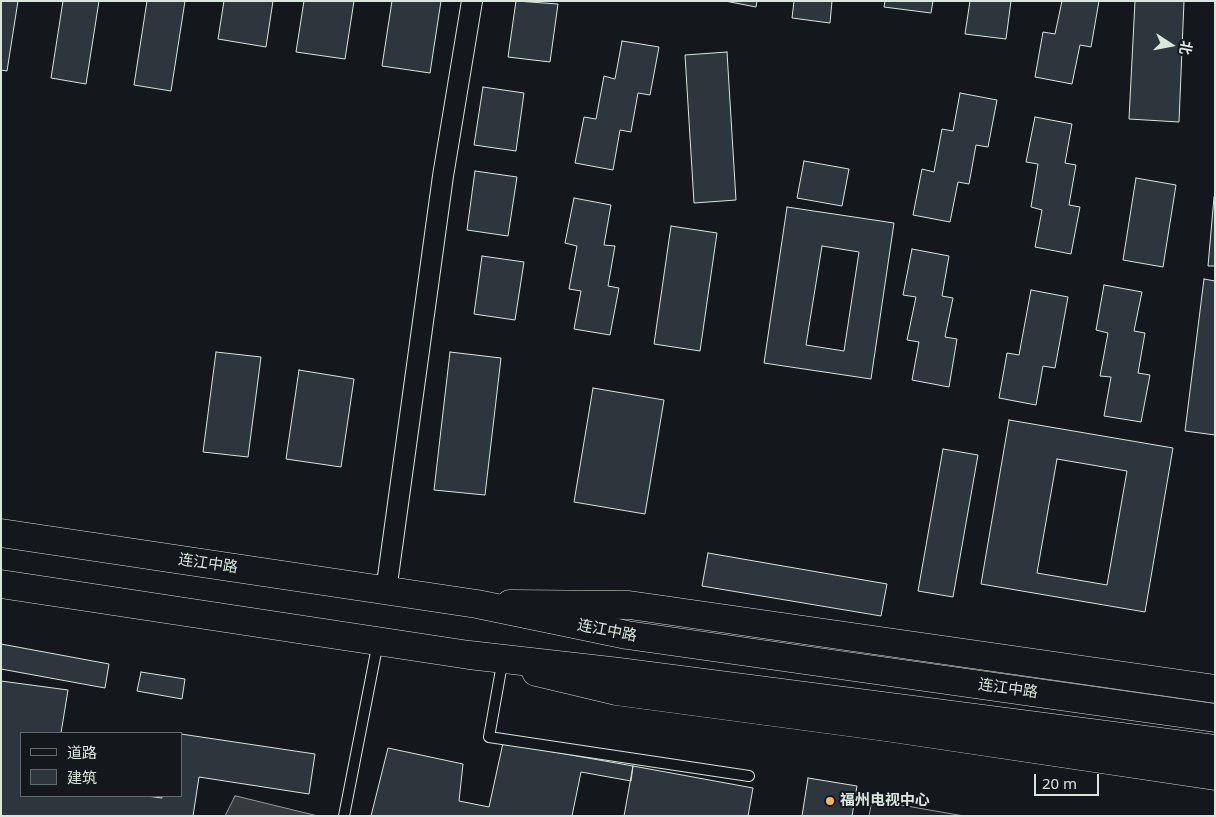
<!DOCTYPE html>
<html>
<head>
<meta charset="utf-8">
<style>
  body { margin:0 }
  #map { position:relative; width:1216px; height:817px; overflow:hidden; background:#14181c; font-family:"Noto Sans","Noto Sans SC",sans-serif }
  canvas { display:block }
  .frame { position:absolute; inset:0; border:2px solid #d8e6dc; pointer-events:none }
  .legend { position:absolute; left:20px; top:732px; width:162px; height:65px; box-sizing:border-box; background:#14181c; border:1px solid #626a69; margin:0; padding:6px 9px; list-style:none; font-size:15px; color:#d8e6dc }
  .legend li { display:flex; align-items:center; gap:10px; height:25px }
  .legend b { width:25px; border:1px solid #626a69 }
  .north { position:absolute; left:1146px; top:20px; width:50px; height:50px; -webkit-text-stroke:4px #14181c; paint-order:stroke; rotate:101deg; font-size:14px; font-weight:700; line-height:20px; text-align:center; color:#d8e6dc }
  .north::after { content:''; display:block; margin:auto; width:18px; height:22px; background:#d8e6dc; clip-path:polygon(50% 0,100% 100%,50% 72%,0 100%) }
  .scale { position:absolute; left:1034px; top:774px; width:65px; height:22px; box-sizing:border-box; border:2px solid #d8e6dc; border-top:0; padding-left:6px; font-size:15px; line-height:18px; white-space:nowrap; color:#d8e6dc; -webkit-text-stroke:4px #14181c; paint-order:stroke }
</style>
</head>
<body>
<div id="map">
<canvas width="1216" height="817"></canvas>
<div class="frame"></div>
<ul class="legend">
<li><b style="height:6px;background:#14181c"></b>道路</li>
<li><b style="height:14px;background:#2c363c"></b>建筑</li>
</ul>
<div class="north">北</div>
<div class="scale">20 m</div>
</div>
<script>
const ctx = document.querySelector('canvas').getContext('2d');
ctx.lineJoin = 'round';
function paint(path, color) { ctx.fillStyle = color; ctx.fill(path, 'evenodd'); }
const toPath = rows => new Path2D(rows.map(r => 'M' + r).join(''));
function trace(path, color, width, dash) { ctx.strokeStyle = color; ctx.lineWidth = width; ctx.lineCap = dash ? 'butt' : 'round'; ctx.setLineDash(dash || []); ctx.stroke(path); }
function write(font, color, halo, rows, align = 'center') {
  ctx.font = font + ' "Noto Sans","Noto Sans SC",sans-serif'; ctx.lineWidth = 4; ctx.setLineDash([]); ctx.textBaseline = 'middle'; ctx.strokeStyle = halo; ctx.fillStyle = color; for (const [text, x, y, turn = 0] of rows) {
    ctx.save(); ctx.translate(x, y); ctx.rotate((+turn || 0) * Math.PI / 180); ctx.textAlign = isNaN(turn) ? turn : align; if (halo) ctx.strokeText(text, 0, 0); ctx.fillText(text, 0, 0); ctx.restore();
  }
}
const green = toPath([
  [872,800,964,816,869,816,872,800]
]);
paint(green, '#202428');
trace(green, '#939e99', 1);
const water = toPath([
  [235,796,236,796,318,816,225,816,235,796]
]);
paint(water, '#363b3e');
trace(water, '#939e99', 1);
const building = toPath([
  [1,1,18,1,7,71,1,70,1,1],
  [63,1,99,1,86,84,51,78,63,1],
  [147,1,185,1,171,91,134,85,147,1],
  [224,1,273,1,266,47,218,39,224,1],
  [304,1,354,1,345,59,296,52,304,1],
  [392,1,441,1,430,73,382,66,392,1],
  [516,1,558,4,550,62,508,57,516,1],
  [725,1,757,1,756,7,725,1],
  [794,1,832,1,830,23,792,18,794,1],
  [885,1,933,1,931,13,884,7,885,1],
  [970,1,1011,1,1006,39,965,34,970,1],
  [1062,1,1099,1,1091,47,1080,45,1072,84,1035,77,1043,32,1055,34,1062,1],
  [1135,1,1184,1,1179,122,1129,119,1135,1],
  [622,41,659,47,650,95,638,93,631,132,620,130,613,170,575,163,584,117,596,119,604,76,615,79,622,41],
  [727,52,736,200,694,203,685,55,727,52],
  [483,87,524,93,516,151,474,145,483,87],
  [960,93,997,100,988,147,976,145,969,184,958,182,950,222,913,215,922,169,934,172,942,129,953,131,960,93],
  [1035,117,1072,124,1065,163,1076,165,1069,205,1080,207,1071,254,1035,247,1042,210,1031,207,1038,164,1026,162,1035,117],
  [804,161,849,169,842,206,797,198,804,161],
  [475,171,517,177,508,236,467,230,475,171],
  [1136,178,1176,185,1163,267,1123,260,1136,178],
  [1214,197,1215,197,1215,266,1208,266,1214,197],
  [574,198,611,205,604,245,615,246,608,286,619,288,610,335,574,329,581,291,569,289,577,246,565,243,574,198],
  [787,207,894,223,871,379,764,363,787,207],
  [822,246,859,252,844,351,806,345,822,246],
  [671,226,717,233,700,351,654,344,671,226],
  [912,249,949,256,942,296,953,298,945,337,957,339,949,387,912,380,919,342,907,340,916,297,903,295,912,249],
  [482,256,524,262,515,320,474,314,482,256],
  [1204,279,1215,281,1215,435,1185,431,1204,279],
  [1104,285,1142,292,1134,331,1145,333,1138,373,1150,375,1141,422,1104,416,1111,377,1100,376,1108,333,1096,330,1104,285],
  [1031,290,1068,297,1055,368,1043,366,1036,405,999,398,1007,353,1019,355,1031,290],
  [216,352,261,357,248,457,203,452,216,352],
  [450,352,501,358,485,495,434,490,450,352],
  [299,370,354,379,341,467,286,459,299,370],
  [593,388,664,400,645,514,574,502,593,388],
  [1009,420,1173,448,1145,612,981,584,1009,420],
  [1057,459,1127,471,1107,585,1037,573,1057,459],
  [943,449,978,455,953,597,918,591,943,449],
  [708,553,887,584,881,616,702,586,708,553],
  [1,644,109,664,105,688,1,669,1,644],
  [141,672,185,679,182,699,137,691,141,672],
  [1,681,68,690,61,733,21,733,21,796,147,796,162,798,162,796,181,796,181,734,315,754,309,794,199,777,193,816,1,816,1,681],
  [503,743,633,766,631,781,581,772,572,816,371,816,388,748,463,764,459,801,489,807,503,743],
  [633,766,753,788,748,816,624,816,633,766],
  [808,778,857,786,852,816,802,816,808,778]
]);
paint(building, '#2c363c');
trace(building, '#d8e6dc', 1);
const lane = toPath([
  [502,664,489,737,749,776],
  [344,816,378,642]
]);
const street = toPath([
  [386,591,443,176,472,1]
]);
const secondary = toPath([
  [510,604,629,605,1215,689],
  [536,672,616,691,886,727,1215,776]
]);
const highway = toPath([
  [1,533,477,604,627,635,1215,718],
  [1,584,469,655,619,672,1215,749]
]);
trace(lane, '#d8e6dc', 12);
trace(street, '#d8e6dc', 22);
trace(secondary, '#d8e6dc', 29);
trace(highway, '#d8e6dc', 29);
trace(lane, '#14181c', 10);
trace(street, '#14181c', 20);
trace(secondary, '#14181c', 28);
trace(highway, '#14181c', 28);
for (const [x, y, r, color] of [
  [830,801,5,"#ffb74d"]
]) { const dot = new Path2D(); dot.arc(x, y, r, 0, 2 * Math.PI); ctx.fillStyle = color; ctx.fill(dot); trace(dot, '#14181c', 2); }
write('15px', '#d8e6dc', '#14181c', [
  ["连江中路",208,564,8],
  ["连江中路",607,631,11],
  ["连江中路",1008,689,8]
]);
write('bold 15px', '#d8e6dc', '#14181c', [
  ["福州电视中心",840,801]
], 'left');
</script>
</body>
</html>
